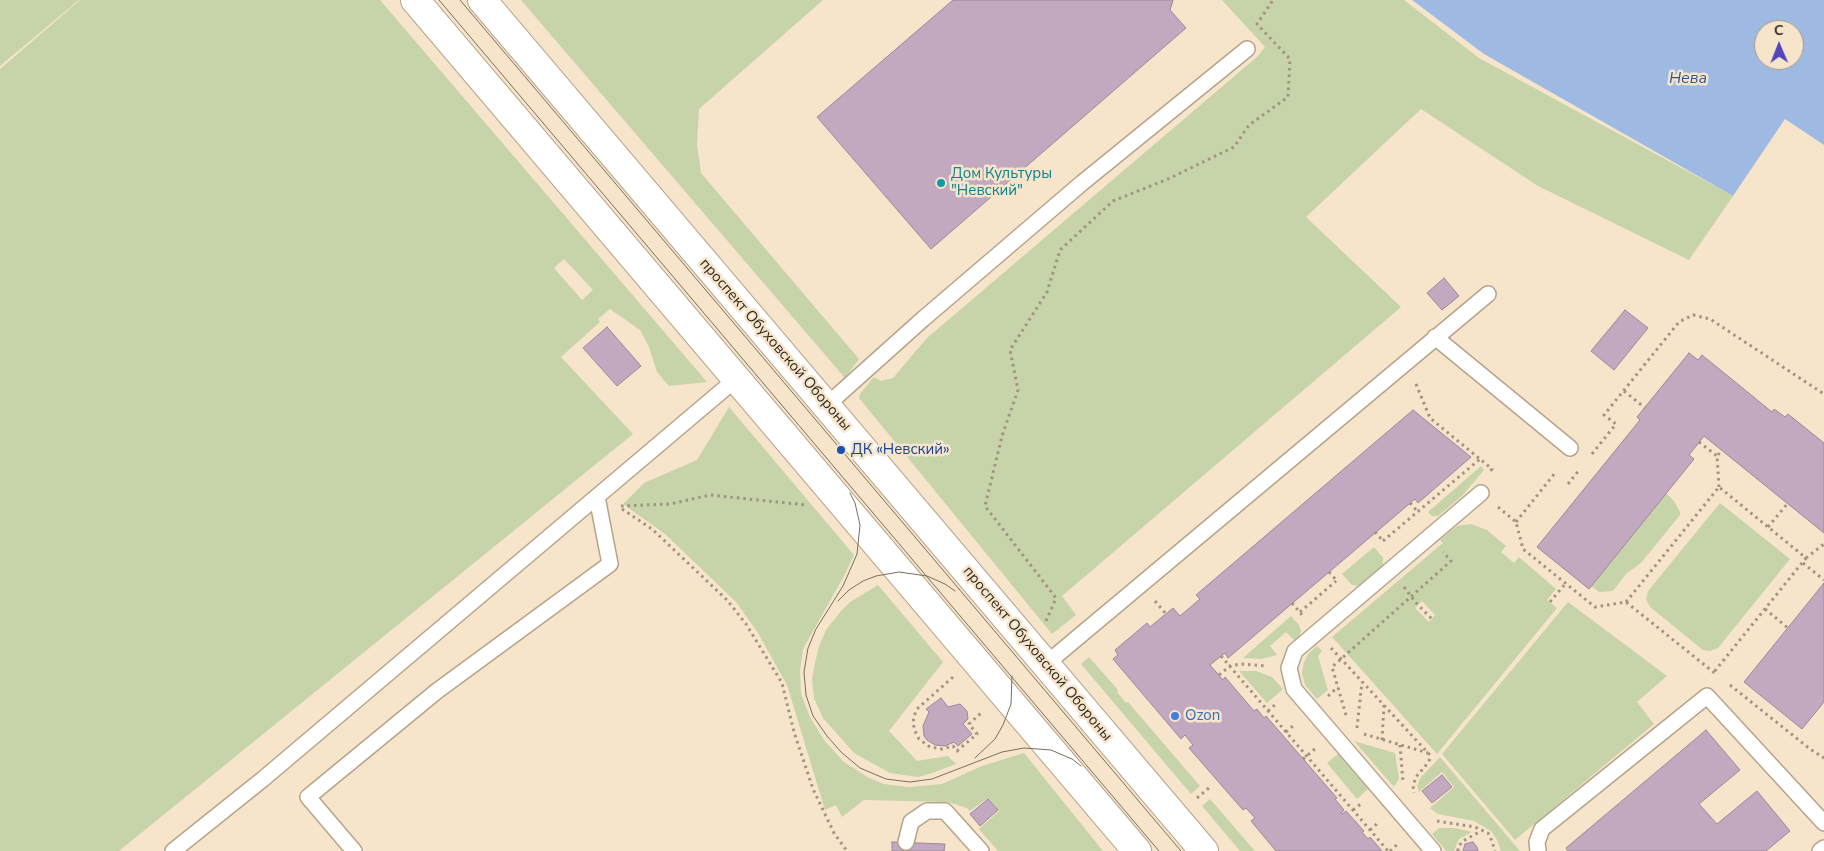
<!DOCTYPE html>
<html>
<head>
<meta charset="utf-8">
<style>
  body { margin:0 }
  #map { position:relative; width:1824px; height:851px; overflow:hidden; background:#f7e5cb; font-family:"Nunito Sans",sans-serif }
  canvas { display:block }
  .north { position:absolute; left:1754px; top:20px; width:50px; height:50px; box-sizing:border-box; background:#f7e5cb; border:1px solid #a89a87; border-radius:50%; rotate:359deg; font-size:14px; font-weight:700; line-height:20px; text-align:center; color:#312a20 }
  .north::after { content:''; display:block; margin:auto; width:18px; height:22px; background:#5246bd; clip-path:polygon(50% 0,100% 100%,50% 72%,0 100%) }
</style>
</head>
<body>
<div id="map">
<canvas width="1824" height="851"></canvas>
<div class="north">С</div>
</div>
<script>
const ctx = document.querySelector('canvas').getContext('2d');
ctx.lineJoin = 'round';
function paint(path, color) { ctx.fillStyle = color; ctx.fill(path, 'evenodd'); }
const toPath = rows => new Path2D(rows.map(r => 'M' + r).join(''));
function trace(path, color, width, dash) { ctx.strokeStyle = color; ctx.lineWidth = width; ctx.lineCap = dash ? 'butt' : 'round'; ctx.setLineDash(dash || []); ctx.stroke(path); }
function write(font, color, halo, rows, align = 'center') {
  ctx.font = font + ' "Nunito Sans",sans-serif'; ctx.lineWidth = 5; ctx.setLineDash([]); ctx.textBaseline = 'middle'; ctx.strokeStyle = halo; ctx.fillStyle = color; for (const [text, x, y, turn = 0] of rows) {
    ctx.save(); ctx.translate(x, y); ctx.rotate((+turn || 0) * Math.PI / 180); ctx.textAlign = isNaN(turn) ? turn : align; if (halo) ctx.strokeText(text, 0, 0); ctx.fillText(text, 0, 0); ctx.restore();
  }
}
paint(toPath([
  [0,0,79,0,0,66],
  [80,0,380,0,707,382,669,386,657,372,649,347,640,330,610,309,598,319,600,322,561,357,633,434,119,851,0,851,0,69],
  [564,259,593,290,582,300,554,268],
  [521,0,823,0,699,109,697,144,701,173,859,359,845,378],
  [1222,0,1404,0,1479,58,1733,196,1689,260,1538,186,1421,109,1306,217,1401,307,1062,596,1076,615,1052,634,859,398,860,394,874,377,881,381,893,378,927,338,1258,56,1265,47],
  [729,407,854,555,844,576,803,649,800,670,801,694,810,717,824,740,844,762,869,778,884,784,909,787,942,784,982,766,1024,753,1103,851,998,851,979,829,999,811,988,798,970,811,967,808,948,802,864,800,842,817,836,805,825,810,787,685,758,633,736,602,665,534,623,504,644,483,697,460],
  [1481,466,1484,470,1462,496,1438,516,1432,516,1428,512],
  [1666,493,1674,501,1680,512,1680,515,1641,563,1626,574,1613,591,1599,592,1591,586],
  [1720,503,1790,559,1718,648,1710,651,1703,650,1650,607,1646,599,1648,591],
  [1471,524,1487,530,1506,546,1501,552,1514,563,1519,557,1556,589,1547,600,1557,608,1437,754,1332,637,1438,547,1443,543,1440,540,1457,526],
  [1422,601,1435,615,1429,622,1415,608],
  [1374,547,1383,558,1383,566,1360,586,1352,585,1342,574],
  [878,585,943,662,889,731,917,761,948,756,956,764,929,774,918,777,890,773,854,753,823,718,814,698,812,680,815,663,819,646,826,630,841,611,850,602],
  [1568,602,1667,676,1637,702,1654,724,1515,840,1442,754],
  [1291,616,1299,625,1301,631,1299,636,1294,640,1286,632,1270,646,1277,655,1261,659,1243,658],
  [1317,646,1322,651,1318,656,1328,690,1317,699,1305,685,1302,673,1304,662,1309,653],
  [1089,657,1118,690,1117,692,1126,703,1128,702,1200,786,1191,794,1081,664],
  [1239,671,1256,671,1272,677,1283,689,1267,703],
  [1354,741,1395,753,1399,779,1394,787],
  [1338,754,1368,789,1357,799,1327,763],
  [1440,757,1520,851,1501,851,1497,840,1491,831,1474,821,1438,814,1430,808,1454,787,1442,772,1419,792,1417,786,1421,777],
  [1210,799,1255,851,1240,851,1202,806],
  [1439,828,1455,828,1472,832,1459,839,1454,851,1446,851,1432,834]
]), '#c7d3a9');
paint(toPath([
  [1412,0,1824,0,1824,145,1785,119,1733,196,1484,54],
  [1764,30,1794,30,1794,60,1764,60]
]), '#9ebae2');
const building = toPath([
  [953,0,1173,0,1170,10,1186,28,931,249,817,117,953,0],
  [1444,278,1459,296,1442,310,1427,293,1444,278],
  [1625,310,1648,328,1614,370,1591,351,1625,310],
  [607,327,641,366,617,386,583,348,607,327],
  [1689,353,1698,360,1702,355,1772,412,1774,409,1785,417,1788,414,1824,443,1824,533,1704,436,1689,455,1694,459,1589,589,1537,547,1640,420,1637,417,1689,353],
  [1413,410,1471,457,1418,503,1415,499,1228,658,1225,653,1210,665,1223,680,1225,677,1254,711,1257,709,1264,718,1266,716,1337,798,1335,799,1344,810,1341,813,1342,814,1346,811,1364,831,1362,832,1368,839,1370,837,1382,851,1276,851,1251,821,1255,818,1246,808,1243,810,1189,748,1193,745,1185,735,1181,739,1113,659,1118,655,1115,650,1147,623,1150,627,1173,608,1180,616,1200,599,1196,595,1413,410],
  [1824,583,1824,702,1802,729,1744,682,1824,583],
  [941,698,948,707,960,704,967,711,968,719,963,724,972,734,958,746,954,742,945,746,935,745,927,740,924,736,923,726,929,712,926,709,941,698],
  [1706,730,1740,770,1699,804,1717,824,1757,791,1790,831,1766,851,1568,851,1566,848,1706,730],
  [1442,775,1452,787,1432,803,1422,791,1442,775],
  [988,799,998,810,980,826,970,814,988,799],
  [892,842,945,844,944,851,892,851,892,842],
  [1473,842,1477,847,1478,851,1463,851,1465,844,1473,842]
]);
paint(building, '#c2a9bf');
trace(building, '#9d869a', 1);
const service = toPath([
  [1435,337,1570,448],
  [827,405,923,319,1082,183,1247,49],
  [1046,664,1488,294],
  [906,842,911,822,927,811,945,811,981,851],
  [173,851,263,779,736,379],
  [354,851,308,797,437,691,610,564,597,497],
  [1433,851,1294,689,1289,668,1295,651,1481,493],
  [1538,851,1537,842,1542,829,1707,696,1824,823],
  [1820,851,1824,848]
]);
const secondary = toPath([
  [415,0,1137,851],
  [482,0,1204,851]
]);
trace(service, '#b5a48a', 18);
trace(secondary, '#b5a48a', 30);
trace(toPath([
  [1416,384,1430,418,1492,469,1488,474],
  [1624,391,1645,408],
  [1699,442,1717,456],
  [1592,454,1616,424,1604,415,1679,322,1693,315,1710,319,1824,394],
  [1568,484,1580,469],
  [1719,487,1717,456,1722,450],
  [1410,503,1418,512],
  [621,506,670,504,710,495,806,505],
  [1498,507,1516,522,1523,549,1595,607,1626,602,1717,675],
  [622,509,652,529,727,600,746,624,782,683,794,732,813,789,834,833,847,851],
  [1516,522,1555,473],
  [1768,527,1788,503],
  [1375,532,1383,541],
  [1383,541,1480,459],
  [1806,558,1824,544],
  [1803,563,1824,580],
  [1329,572,1337,581],
  [1404,587,1417,604,1432,619],
  [1155,601,1166,614],
  [1550,602,1566,583],
  [1626,602,1719,487,1806,558,1714,672],
  [1292,603,1302,615],
  [1765,609,1788,628],
  [1300,612,1336,581],
  [1046,621,1056,598,985,506,1002,436,1018,390,1010,350,1047,292,1060,250,1113,201,1168,179,1234,147,1249,125,1288,97,1290,59,1257,24,1273,0],
  [1331,648,1429,754,1430,759,1427,764,1416,777,1413,786,1414,793],
  [1221,656,1388,851],
  [1219,675,1230,666,1240,664,1267,666],
  [953,677,917,709,914,716,913,723,915,731,919,739,930,747,942,749,953,746,957,751,977,734,969,724,982,712],
  [1730,685,1810,749,1824,758],
  [1328,696,1338,687],
  [1268,711,1277,703],
  [1346,715,1332,667,1451,561,1443,552],
  [1357,728,1362,682],
  [1286,732,1295,724],
  [1364,734,1428,753],
  [1382,740,1384,705],
  [1400,745,1403,782],
  [1303,759,1316,748],
  [1197,798,1210,787],
  [1353,810,1362,803],
  [1437,821,1475,827,1488,833,1492,841,1495,851],
  [1370,830,1379,822],
  [1390,851,1399,843],
  [1458,851,1458,847,1463,841,1481,831]
]), '#a09380', 3, [2.5, 4]);
trace(service, '#fff', 15);
trace(secondary, '#fff', 28);
trace(toPath([
  [439,0,1159,851],
  [460,0,1181,851],
  [850,493,855,503,860,525,857,554,843,586,816,629,808,648,804,672,806,695,813,716,827,736,841,752,860,768,886,779,910,782,932,779,1002,752,1024,748,1051,750,1072,759,1081,766],
  [838,601,849,590,863,581,876,576,899,572,927,576,945,584,955,591],
  [975,758,995,739,1003,725,1011,704,1012,676]
]), '#796e5e', 1);
for (const [x, y, r, color] of [
  [941,183,5,"#0f9aa8"],
  [841,450,5,"#1a4fb4"],
  [1175,716,5,"#3f7fe0"]
]) { const dot = new Path2D(); dot.arc(x, y, r, 0, 2 * Math.PI); ctx.fillStyle = color; ctx.fill(dot); trace(dot, '#f7e5cb', 2); }
write('15px', '#0d838f', '#f7e5cb', [
  ["Дом Культуры",951,174],
  ["\"Невский\"",951,191]
], 'left');
write('15px', '#312a20', '#f7e5cb', [
  ["проспект Обуховской Обороны",775,345,49],
  ["проспект Обуховской Обороны",1037,654,50]
]);
write('15px', '#164399', '#f7e5cb', [
  ["ДК «Невский»",851,450]
], 'left');
write('15px', '#366cbe', '#f7e5cb', [
  ["Ozon",1185,716]
], 'left');
write('italic 16px', '#33578b', '#f7e5cb', [
  ["Нева",1688,79]
]);
</script>
</body>
</html>
